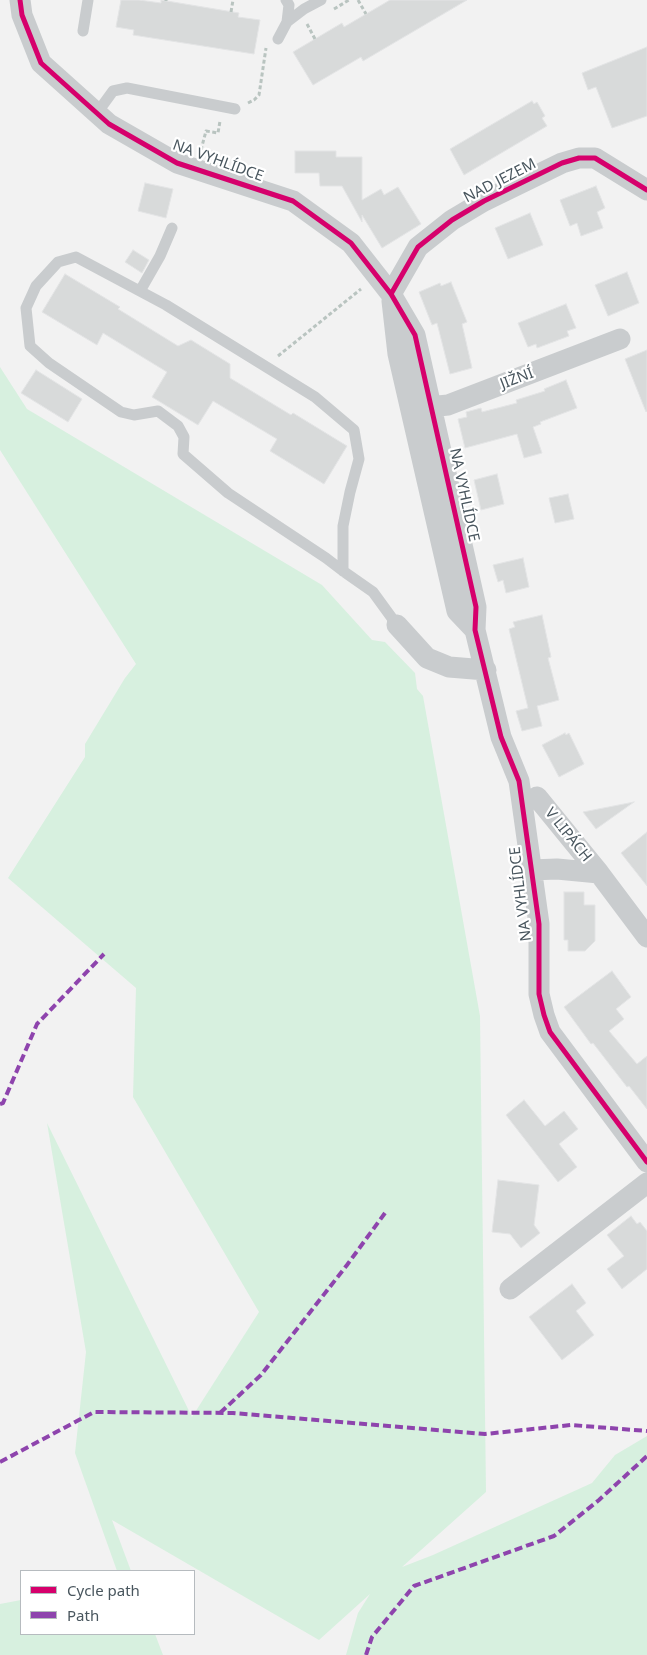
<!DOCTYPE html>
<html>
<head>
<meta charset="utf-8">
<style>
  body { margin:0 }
  #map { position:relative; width:647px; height:1655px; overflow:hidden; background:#f2f2f2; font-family:"Noto Sans",sans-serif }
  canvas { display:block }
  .legend { position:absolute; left:20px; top:1570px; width:175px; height:65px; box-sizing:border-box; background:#fff; border:1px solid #b6bbbf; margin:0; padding:6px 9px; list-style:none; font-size:15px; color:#49565e }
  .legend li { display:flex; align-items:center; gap:10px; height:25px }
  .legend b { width:25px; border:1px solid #b6bbbf }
</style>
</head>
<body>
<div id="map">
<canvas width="647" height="1655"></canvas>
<ul class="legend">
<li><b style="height:6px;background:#d6006c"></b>Cycle path</li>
<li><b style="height:6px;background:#8e44ad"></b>Path</li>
</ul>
</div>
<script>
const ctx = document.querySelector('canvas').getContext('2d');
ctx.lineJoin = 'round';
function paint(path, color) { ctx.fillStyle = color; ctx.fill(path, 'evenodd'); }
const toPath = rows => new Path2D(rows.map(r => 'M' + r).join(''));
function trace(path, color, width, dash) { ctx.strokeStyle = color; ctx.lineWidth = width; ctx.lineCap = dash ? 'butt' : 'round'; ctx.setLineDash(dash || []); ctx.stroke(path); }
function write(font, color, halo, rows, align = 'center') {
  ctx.font = font + ' "Noto Sans",sans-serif'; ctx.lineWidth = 4.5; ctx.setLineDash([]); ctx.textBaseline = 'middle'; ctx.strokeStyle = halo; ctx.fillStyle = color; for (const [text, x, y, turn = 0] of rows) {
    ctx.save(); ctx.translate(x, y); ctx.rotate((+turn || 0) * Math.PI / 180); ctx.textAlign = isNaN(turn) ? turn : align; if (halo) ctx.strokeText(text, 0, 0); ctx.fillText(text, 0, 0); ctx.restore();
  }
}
paint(toPath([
  [0,367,27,409,322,585,372,640,385,642,415,673,417,689,423,696,480,1016,486,1492,402,1567,433,1555,592,1483,615,1455,647,1436,647,1655,346,1655,358,1613,370,1594,319,1640,112,1520,131,1571,117,1571,75,1453,86,1352,47,1123,192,1417,259,1312,133,1097,136,988,8,878,85,757,85,744,125,678,136,664,0,450],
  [21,1600,21,1634,155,1634,163,1655,0,1655,0,1604]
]), '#d7f0df');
const building = toPath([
  [121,0,139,0,161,3,161,0,239,13,238,17,260,20,254,54,133,35,134,30,116,27,121,0],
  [390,0,467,0,363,61,361,57,313,85,293,52,342,23,344,27,390,0],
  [647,47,647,116,612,128,596,87,588,90,582,73,647,47],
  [532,101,534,104,537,102,545,116,542,118,547,126,464,175,450,149,532,101],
  [295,151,336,151,336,157,362,157,362,200,381,189,384,195,398,187,421,224,382,248,362,215,362,222,342,186,320,186,319,173,295,173,295,151],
  [145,183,173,189,166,218,138,211,145,183],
  [596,186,605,208,597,212,603,228,581,236,577,223,570,226,560,200,596,186],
  [530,213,543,245,508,259,495,228,530,213],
  [133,250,149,260,142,273,125,262,133,250],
  [627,272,639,303,608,316,595,285,627,272],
  [65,274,120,307,118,309,178,346,191,340,230,364,230,378,291,415,293,413,347,446,324,484,270,451,277,439,213,401,198,425,152,397,167,372,103,333,97,345,42,312,65,274],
  [451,282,467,322,462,324,472,368,450,374,437,323,432,325,419,292,440,283,441,286,451,282],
  [566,304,576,328,567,331,569,336,537,348,536,344,528,347,518,323,566,304],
  [647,350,647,411,646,412,625,359,647,350],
  [36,370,82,399,68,422,21,393,36,370],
  [566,380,577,408,540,422,541,424,533,427,542,453,524,458,517,434,465,448,458,419,467,417,466,412,481,408,482,412,517,403,516,400,545,391,544,389,566,380],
  [497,474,504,504,481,510,474,480,497,474],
  [568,494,574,519,555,523,549,498,568,494],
  [523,558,529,587,506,593,503,580,498,582,493,565,523,558],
  [542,615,551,657,548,658,559,700,537,706,542,726,522,731,516,711,528,708,509,629,515,627,513,622,542,615],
  [565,733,566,735,569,733,584,764,559,777,542,745,565,733],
  [634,802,596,829,583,812,634,802],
  [647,832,647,886,621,853,647,832],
  [564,892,584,892,584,905,595,905,595,941,585,951,568,951,568,940,564,940,564,892],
  [612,971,631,997,616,1009,624,1019,609,1031,637,1064,647,1056,647,1109,629,1086,627,1087,593,1043,591,1044,564,1007,612,971],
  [524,1100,545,1126,564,1111,578,1129,559,1144,577,1167,558,1182,506,1115,524,1100],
  [498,1180,539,1185,534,1225,540,1233,521,1248,510,1234,492,1232,498,1180],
  [631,1216,637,1224,640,1222,647,1231,647,1269,622,1289,607,1269,624,1256,607,1235,631,1216],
  [572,1284,586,1303,576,1311,594,1335,562,1360,529,1317,572,1284]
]);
paint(building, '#d8dada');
trace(building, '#e3e4e5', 1);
trace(toPath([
  [358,0,366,14],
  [166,1,166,0],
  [334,9,349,0],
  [231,12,233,0],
  [307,24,315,39],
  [248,103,254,100,259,95,266,48],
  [201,150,206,131,218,133,220,121],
  [278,356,361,289]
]), '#b9c4c0', 3, [4, 2.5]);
trace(toPath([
  [287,22,304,9,321,0],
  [83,31,88,0],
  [278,39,287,22,289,5,286,0],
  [97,113,113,91,127,88,235,109],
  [140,291,160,256,172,228],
  [343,571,343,526,350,492,359,459,354,430,315,397,166,305,76,257,58,262,36,286,26,308,30,346,49,363,121,412,134,415,158,411,178,426,184,437,183,454,228,493,326,558,343,571,373,592,397,625]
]), '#c9ccce', 11);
trace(toPath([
  [20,0,22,15,41,63,109,124,177,163,293,201,351,243,391,294,415,335,476,607,475,630,501,737,519,781,539,924,539,994,544,1015,550,1032,647,1162],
  [391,294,418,247,452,220,484,201,562,163,579,158,595,158,647,190],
  [392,301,398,354,457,611,475,630],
  [419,408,448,405,620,339],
  [397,625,427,658,449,667,486,670],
  [537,797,599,873,647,937],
  [531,870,557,869,599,873],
  [510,1289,647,1183]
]), '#c9ccce', 21);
trace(toPath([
  [0,1104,3,1103,37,1024,104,954],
  [220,1413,261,1375,347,1265,385,1213],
  [0,1462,94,1412,233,1413,485,1434,571,1425,647,1431],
  [366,1655,372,1637,414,1586,554,1536,599,1500,647,1456]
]), '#8e44ad', 4, [8, 4]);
trace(toPath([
  [20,0,22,15,41,63,109,124,177,163,293,201,351,243,391,294,415,335,476,607,475,630,501,737,519,781,539,924,539,994,544,1015,550,1032,647,1162],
  [391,294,418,247,452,220,484,201,562,163,579,158,595,158,647,190]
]), '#d6006c', 5);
write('15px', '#49565e', '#fff', [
  ["NA VYHLÍDCE",218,161,20],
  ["NAD JEZEM",500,181,-27],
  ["JIŽNÍ",517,379,-21],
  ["NA VYHLÍDCE",464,495,78],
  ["V LIPÁCH",568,835,51],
  ["NA VYHLÍDCE",521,894,-97]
]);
</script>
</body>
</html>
